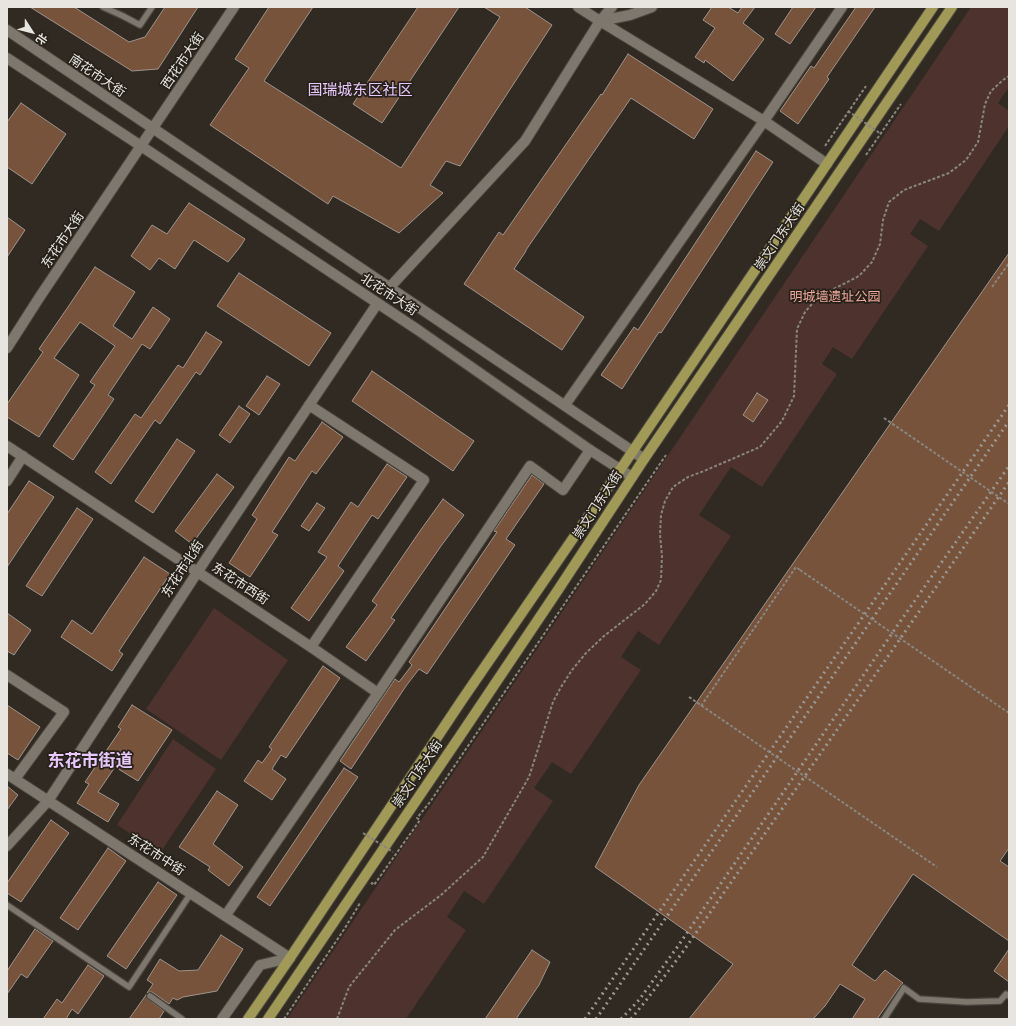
<!DOCTYPE html>
<html>
<head>
<meta charset="utf-8">
<style>
  body { margin:0 }
  #map { position:relative; width:1016px; height:1026px; overflow:hidden; background:#302a22; font-family:"Open Sans","Noto Sans SC",sans-serif }
  canvas { display:block }
  .frame { position:absolute; inset:0; border:8px solid #e8e5e0; pointer-events:none }
  .north { position:absolute; left:12px; top:12px; width:40px; height:40px; -webkit-text-stroke:3px #262119; paint-order:stroke; rotate:126deg; font-size:11px; font-weight:700; line-height:16px; text-align:center; color:#e8e5e0 }
  .north::after { content:''; display:block; margin:auto; width:14px; height:18px; background:#e8e5e0; clip-path:polygon(50% 0,100% 100%,50% 72%,0 100%) }
</style>
</head>
<body>
<div id="map">
<canvas width="1016" height="1026"></canvas>
<div class="frame"></div>
<div class="north">北</div>
</div>
<script>
const ctx = document.querySelector('canvas').getContext('2d');
ctx.lineJoin = 'round';
function paint(path, color) { ctx.fillStyle = color; ctx.fill(path, 'evenodd'); }
const toPath = rows => new Path2D(rows.map(r => 'M' + r).join(''));
function trace(path, color, width, dash) { ctx.strokeStyle = color; ctx.lineWidth = width; ctx.lineCap = dash ? 'butt' : 'round'; ctx.setLineDash(dash || []); ctx.stroke(path); }
function write(font, color, halo, rows, align = 'center') {
  ctx.font = font + ' "Open Sans","Noto Sans SC",sans-serif'; ctx.lineWidth = 3.5; ctx.setLineDash([]); ctx.textBaseline = 'middle'; ctx.strokeStyle = halo; ctx.fillStyle = color; for (const [text, x, y, turn = 0] of rows) {
    ctx.save(); ctx.translate(x, y); ctx.rotate((+turn || 0) * Math.PI / 180); ctx.textAlign = isNaN(turn) ? turn : align; if (halo) ctx.strokeText(text, 0, 0); ctx.fillText(text, 0, 0); ctx.restore();
  }
}
paint(toPath([
  [971,7,1009,7,1009,87,998,103,1009,111,1009,126,939,231,920,219,910,234,928,246,852,359,833,347,822,364,837,374,762,487,731,467,699,515,731,536,659,645,638,631,621,657,641,670,571,774,552,762,534,788,553,801,484,904,464,891,447,917,466,930,406,1019,377,1019,375,1018,374,1019,287,1019],
  [214,608,288,660,221,760,146,709],
  [173,739,216,769,160,853,117,825]
]), '#4e322e');
const building = toPath([
  [30,7,74,7,129,42,145,37,165,7,198,7,158,69,132,71,30,7],
  [269,7,313,7,264,81,401,168,500,17,484,7,525,7,552,25,460,166,446,161,430,185,443,193,399,233,333,196,328,204,210,125,249,68,235,59,269,7],
  [418,7,459,7,382,123,353,104,418,7],
  [712,7,728,7,738,13,742,7,755,7,743,23,764,39,733,81,705,60,704,63,695,57,715,28,703,20,712,7],
  [793,7,816,7,790,44,775,34,793,7],
  [856,7,875,7,827,77,829,79,798,124,780,111,811,66,814,68,856,7],
  [628,54,713,109,694,139,631,98,526,250,526,251,514,269,584,317,562,350,464,284,499,232,503,235,601,94,602,95,628,54],
  [21,103,66,134,32,184,7,167,7,122,21,103],
  [756,151,773,162,661,333,659,332,622,389,601,375,634,327,638,330,756,151],
  [189,203,245,239,240,247,228,262,194,240,175,269,159,258,150,270,131,256,152,225,167,234,189,203],
  [7,217,25,230,7,257,7,217],
  [1009,253,1009,848,1000,861,1009,867,1009,941,913,874,852,965,875,981,885,970,903,983,900,986,877,1019,852,1019,865,999,840,984,825,1006,813,1019,689,1019,733,964,595,867,639,785,1009,253],
  [95,267,135,292,113,326,132,339,153,307,170,319,150,349,142,344,108,395,114,399,73,460,53,446,95,385,90,382,115,346,80,322,54,358,79,375,39,437,7,417,7,404,43,352,39,349,68,307,95,267],
  [239,273,331,333,309,366,217,306,239,273],
  [206,332,222,342,200,375,196,372,160,424,155,420,111,484,95,472,135,414,141,418,178,365,183,368,206,332],
  [372,371,474,441,453,471,352,401,372,371],
  [267,376,280,384,259,415,246,406,267,376],
  [757,393,768,400,753,422,743,415,757,393],
  [239,406,250,414,230,443,219,435,239,406],
  [322,422,343,437,316,474,312,471,272,532,278,535,250,577,229,563,257,519,252,515,289,457,295,461,322,422],
  [177,439,195,451,153,513,135,501,177,439],
  [387,464,407,477,378,519,372,515,338,566,344,571,309,621,291,608,327,557,318,552,351,502,358,507,387,464],
  [217,474,234,487,192,544,175,531,217,474],
  [532,475,544,484,506,539,515,545,427,674,419,669,406,686,351,769,340,761,395,679,399,682,412,665,409,662,497,532,494,531,532,475],
  [29,481,54,497,7,567,7,514,29,481],
  [443,499,464,515,441,546,391,618,395,620,366,661,346,647,377,605,372,601,420,531,443,499],
  [317,503,325,508,309,531,301,526,317,503],
  [77,508,93,519,42,596,26,586,77,508],
  [144,557,170,574,119,651,123,654,112,671,61,637,72,620,92,634,144,557],
  [7,613,31,630,14,655,7,651,7,613],
  [323,666,340,678,286,758,281,755,272,769,286,779,272,800,244,781,258,760,262,763,272,749,269,747,323,666],
  [7,705,40,727,18,760,7,753,7,705],
  [132,705,172,730,138,781,115,767,98,792,119,804,108,822,77,803,89,784,85,782,121,729,118,727,132,705],
  [344,768,358,777,270,906,257,897,344,768],
  [7,786,18,795,7,810,7,786],
  [217,791,238,805,213,844,243,867,229,886,208,870,210,867,179,847,217,791],
  [51,820,69,833,21,902,7,893,7,883,51,820],
  [108,848,126,861,78,930,60,918,108,848],
  [158,882,177,895,126,969,107,956,158,882],
  [35,929,53,941,27,978,21,974,7,994,7,971,35,929],
  [221,935,243,949,217,991,183,997,177,1000,173,998,169,1004,152,992,150,992,147,993,153,984,147,980,160,959,179,971,198,970,221,935],
  [1009,949,1009,982,994,971,1009,949],
  [532,950,550,962,539,985,516,1019,485,1019,532,950],
  [88,965,104,976,78,1014,72,1009,66,1019,43,1019,57,999,62,1003,88,965],
  [146,995,148,999,164,1011,159,1019,129,1019,146,995]
]);
paint(building, '#77533c');
trace(building, '#9f948d', 1);
const lane = toPath([
  [103,7,123,16,140,25,152,7],
  [7,905,129,987,191,893],
  [150,996,182,1019],
  [884,1019,904,988,919,999,967,1002,1000,1001,1006,994,1009,996]
]);
const street = toPath([
  [578,7,600,21,764,121,827,164],
  [390,287,525,141,600,21],
  [309,405,424,480,311,647],
  [565,405,764,121,842,7],
  [7,446,311,647,378,693],
  [7,481,23,456],
  [7,675,64,712,15,779],
  [7,774,290,958],
  [7,846,48,801,206,559,377,304],
  [226,915,378,693,530,466,563,490,590,450]
]);
const secondary = toPath([
  [600,21,630,15,652,7],
  [600,21,612,7],
  [7,30,644,459],
  [7,58,141,146,418,330,590,450,632,477],
  [7,348,39,298,234,7],
  [222,1019,260,965,290,958]
]);
const primary = toPath([
  [248,1019,290,958,462,700,620,470,933,7],
  [268,1019,460,736,558,590,644,459,952,7]
]);
trace(lane, '#4a453e', 8);
trace(street, '#4a453e', 12);
trace(secondary, '#4a453e', 12);
trace(primary, '#4a453e', 12);
trace(toPath([
  [825,146,866,86],
  [866,155,901,104],
  [992,287,1009,263],
  [701,706,796,567,800,570],
  [371,884,372,883,374,885,420,820,417,818,430,802,561,609,666,455],
  [284,1019,345,928,360,903],
  [337,1019,349,987,395,930,441,895,483,857,529,777,553,702,561,687,572,670,586,653,604,636,645,604,656,591,661,580,662,556,660,535,661,515,665,501,673,487,688,477,704,471,760,447,782,421,794,396,797,329,805,312,818,297,859,276,872,262,880,244,883,220,889,202,904,190,949,173,966,160,978,142,985,104,991,91,1003,80,1009,76]
]), '#8a867f', 2, [3, 2]);
trace(lane, '#7d776d', 5.5);
trace(street, '#7d776d', 10);
trace(secondary, '#7d776d', 10);
trace(primary, '#a09a56', 10);
trace(toPath([
  [585,1019,1009,405],
  [596,1019,1009,421],
  [621,1019,639,1000,678,946,895,629,1009,466],
  [631,1019,648,998,682,953,1009,482]
]), '#9b9791', 3, [2, 4]);
trace(toPath([
  [848,111,881,134],
  [884,418,1009,504],
  [800,570,1009,713],
  [689,697,937,867],
  [363,833,393,852]
]), '#8a867f', 2, [3, 2]);
write('13px', '#e8e5e0', '#262119', [
  ["西花市大街",183,61,-56],
  ["南花市大街",97,76,34],
  ["崇文门东大街",780,237,-56],
  ["东花市大街",63,240,-56],
  ["北花市大街",389,295,33],
  ["崇文门东大街",598,505,-57],
  ["东花市北街",183,569,-57],
  ["东花市西街",240,584,33],
  ["崇文门东大街",418,774,-56],
  ["东花市中街",156,855,33]
]);
write('13px', '#f3a99e', '#262119', [
  ["明城墙遗址公园",835,297]
]);
write('15px', '#e8c8fd', '#262119', [
  ["国瑞城东区社区",360,91]
]);
write('bold 17px', '#e8c8fd', '#262119', [
  ["东花市街道",90,761]
]);
</script>
</body>
</html>
